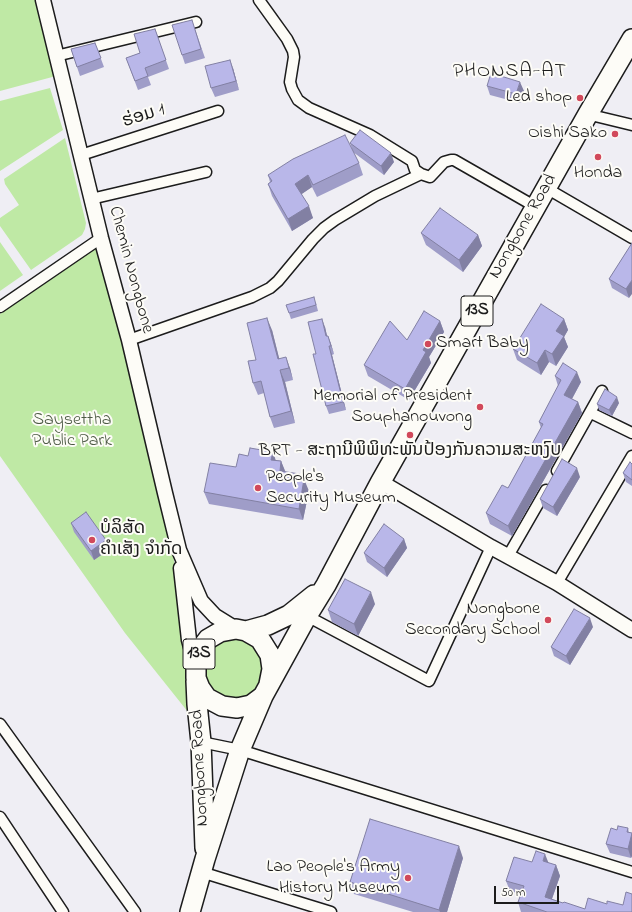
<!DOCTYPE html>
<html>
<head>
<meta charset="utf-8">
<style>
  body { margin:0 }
  #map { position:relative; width:632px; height:912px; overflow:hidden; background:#efeef4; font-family:"Indie Flower",sans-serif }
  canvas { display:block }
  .scale { position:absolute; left:494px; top:886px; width:65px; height:18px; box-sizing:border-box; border:2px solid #1c1c1c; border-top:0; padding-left:5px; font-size:12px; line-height:14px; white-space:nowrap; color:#1c1c1c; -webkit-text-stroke:3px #fdfcf7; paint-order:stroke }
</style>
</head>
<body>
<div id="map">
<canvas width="632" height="912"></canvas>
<div class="scale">50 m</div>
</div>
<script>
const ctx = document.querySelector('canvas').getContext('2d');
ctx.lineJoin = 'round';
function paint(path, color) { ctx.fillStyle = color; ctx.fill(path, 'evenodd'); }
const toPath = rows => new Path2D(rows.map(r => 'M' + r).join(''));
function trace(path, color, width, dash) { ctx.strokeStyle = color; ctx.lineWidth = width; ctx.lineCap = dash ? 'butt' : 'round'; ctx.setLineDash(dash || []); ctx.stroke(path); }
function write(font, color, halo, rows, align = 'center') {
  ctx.font = font + ' "Indie Flower","Noto Sans Lao",sans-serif'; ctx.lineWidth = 4; ctx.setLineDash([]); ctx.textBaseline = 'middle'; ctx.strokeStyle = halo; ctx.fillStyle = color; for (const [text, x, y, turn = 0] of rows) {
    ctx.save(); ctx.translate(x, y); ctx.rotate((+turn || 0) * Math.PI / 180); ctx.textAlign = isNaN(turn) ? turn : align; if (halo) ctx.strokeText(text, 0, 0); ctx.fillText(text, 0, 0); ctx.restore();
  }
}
paint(toPath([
  [0,0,37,0,56,76,0,91],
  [50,88,63,130,0,171,0,101],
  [65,138,86,223,85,229,82,235,31,270,0,226,0,218,19,205,5,184,4,179],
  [0,242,23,275,0,291],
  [98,245,171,535,192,717,125,633,0,456,0,314],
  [235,631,264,651,261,694,223,704,199,680,204,647]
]), '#bfe9a5');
const street = toPath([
  [259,0,287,39,293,51,294,57,290,82,292,89,298,100,309,108,370,135,412,161,415,170,421,174,430,177,444,162,451,160,454,160,536,207],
  [56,56,196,22],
  [595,116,632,125],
  [81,155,218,111],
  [553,192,632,238],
  [91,199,206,172],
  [0,307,101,238],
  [129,340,252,297,270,288,278,281,313,239,324,228,335,220,375,196,421,174],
  [591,413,632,433],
  [557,471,602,391],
  [508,556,546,490],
  [557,583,632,456],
  [307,616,429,681,491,547],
  [0,724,135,912],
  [201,742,240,750,632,872],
  [0,817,63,912],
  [201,872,331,912]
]);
const secondary = toPath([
  [43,0,101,238,129,340,165,493,179,550,201,601,215,616,236,629],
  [386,485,491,547,557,583,632,630],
  [181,568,189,640,196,665]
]);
const highway = toPath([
  [246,631,268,625,289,615,314,595],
  [196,681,197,704,201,742,205,848],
  [269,684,272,669,270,655,260,639,246,631,236,629,220,632,208,639,202,647,196,665,196,678,200,688,207,698,222,706,237,708,251,705,263,696,307,616,326,585,380,483,588,114,632,39],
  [190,912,205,859,240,750,263,696]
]);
trace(street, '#1c1c1c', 13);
trace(secondary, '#1c1c1c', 17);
trace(highway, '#1c1c1c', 22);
trace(street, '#fdfcf7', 10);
trace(secondary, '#fdfcf7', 14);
trace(highway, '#fdfcf7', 19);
paint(toPath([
  [155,29,169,69,148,77,151,85,138,90,126,58,140,53],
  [195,29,205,58,185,64,182,55],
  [95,43,104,67,80,76,71,49],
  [233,68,239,90,215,97,211,88],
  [487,86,524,91,520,103,490,95],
  [350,143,394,162,384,175,353,152],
  [359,163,363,175,317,197,312,187,301,194,313,218,292,231,272,196,268,184,270,182,268,175],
  [421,233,478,235,482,246,463,272,426,245],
  [632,243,629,298,612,288,609,279],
  [316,303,318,311,291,319,289,313],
  [564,319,568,330,564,337,568,347,556,366,549,362,541,375,517,360,513,349],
  [440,321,444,332,429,357,431,363,409,400,368,376,364,365],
  [325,327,327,336,328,336,331,344,334,354,332,355,346,410,329,414,326,406,316,354],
  [272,330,279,358,290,368,293,380,285,382,295,423,274,428,270,417,264,393,258,395,253,383,256,360],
  [555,376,581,382,572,399,578,402,582,413,512,536,490,524,486,513,508,488,541,428,539,422,558,386],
  [619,403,612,416,599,410,597,404],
  [273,452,275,460,281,461,285,472,301,479,309,491,303,520,209,504,204,492,236,467,248,456],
  [632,464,632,486,626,482,623,473],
  [580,477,557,516,543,508,540,499],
  [71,523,110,549,94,560,74,532],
  [404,539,407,548,387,577,367,562,364,553],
  [375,604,358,636,332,622,328,610],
  [593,627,570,665,554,656,551,647],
  [628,828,629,833,632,833,632,856,631,858,610,853,606,844,617,830],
  [463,858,447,912,413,912,354,894,350,882],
  [532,862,548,863,556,865,560,876,552,899,563,903,585,909,632,912,521,912,518,902,521,894,510,891,506,881]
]), '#9f9dc8');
paint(toPath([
  [230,60,233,68,239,90,236,81],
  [520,82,524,91,520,103,516,94],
  [391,153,394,162,384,175,381,166],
  [308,175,312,187,299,196,295,184],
  [309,206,313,218,292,231,288,219],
  [478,235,482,246,463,272,459,260],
  [632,280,632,294,629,298,626,289],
  [267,318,272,330,282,370,278,359],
  [322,319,325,327,329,344,326,336],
  [564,319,568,330,564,337,568,347,556,366,552,354,556,331],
  [440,321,444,332,429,357,431,363,409,400,405,389,423,350],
  [328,336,331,344,334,354,331,346],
  [329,346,332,355,346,410,343,402],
  [545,350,549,362,541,375,537,363],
  [286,357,290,368,293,380,289,368],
  [280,370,285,382,295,423,291,411],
  [577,372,581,382,568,406,564,395],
  [617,397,619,403,612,416,609,410],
  [578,402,582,413,512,536,508,526],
  [273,452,277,464,271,460],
  [281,461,286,473,280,471],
  [577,468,580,477,557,516,553,507],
  [300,474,303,485,304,479,309,491,303,520,299,509,299,478],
  [404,539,407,548,387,577,384,568],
  [106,540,110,549,94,560,91,551],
  [371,592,375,604,358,636,354,624],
  [590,618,593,627,570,665,566,656],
  [632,834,632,856,631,858,628,849],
  [459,846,463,858,447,912,440,912,439,910],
  [545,854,549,864,543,861],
  [556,865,560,876,549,907,545,897]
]), '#8280a3');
const building = toPath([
  [192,20,201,49,182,55,172,25,192,20],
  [155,29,166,60,145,68,148,76,135,81,126,58,140,53,134,34,155,29],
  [95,43,101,58,77,67,71,49,95,43],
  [230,60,236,81,211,88,205,66,230,60],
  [491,73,520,82,516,94,487,86,491,73],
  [360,130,391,153,381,166,350,143,360,130],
  [345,135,359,163,313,185,308,175,295,184,309,206,288,219,268,184,272,181,268,175,293,159,345,135],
  [440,208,478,235,459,260,421,233,440,208],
  [632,243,632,280,626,289,609,279,632,243],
  [314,297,316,305,289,313,286,305,314,297],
  [541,304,564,319,556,331,564,336,552,354,545,350,537,363,513,349,541,304],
  [424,311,440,321,423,350,426,352,405,389,364,365,390,321,407,340,424,311],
  [267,318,278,359,286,357,289,368,280,370,291,411,270,417,261,381,253,383,248,361,256,360,247,323,267,318],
  [322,319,326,336,328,336,331,346,329,346,343,402,326,406,313,354,316,354,308,322,322,319],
  [563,363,577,372,564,395,578,402,508,526,486,513,502,485,508,488,543,424,539,422,561,380,555,376,563,363],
  [605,389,617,397,609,410,597,404,605,389],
  [250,448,273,452,271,460,281,461,280,471,300,474,299,478,304,479,299,509,204,492,210,463,236,467,239,454,248,456,250,448],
  [562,459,577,468,553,507,540,499,562,459],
  [630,462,632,464,632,480,623,473,630,462],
  [86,512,106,540,91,551,71,523,86,512],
  [384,524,404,539,384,568,364,553,384,524],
  [345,579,371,592,354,624,328,610,345,579],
  [574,609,590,618,566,656,551,647,574,609],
  [370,819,459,846,439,910,350,882,370,819],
  [618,826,628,828,627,832,632,833,628,849,606,844,611,828,617,830,618,826],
  [536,851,545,854,543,861,556,865,545,897,563,903,564,902,585,909,588,898,607,904,607,901,623,905,626,892,632,894,632,912,547,912,518,902,524,886,506,881,514,857,532,862,536,851]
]);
paint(building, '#b9b7e9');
trace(building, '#8280a3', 1);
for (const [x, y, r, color] of [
  [580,98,4,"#d1495b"],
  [615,134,4,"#d1495b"],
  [598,157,4,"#d1495b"],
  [428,344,4,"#d1495b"],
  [480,407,4,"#d1495b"],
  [410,435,4,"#d1495b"],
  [258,488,4,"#d1495b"],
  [92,540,4,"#d1495b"],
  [548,620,4,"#d1495b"],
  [408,878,4,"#d1495b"]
]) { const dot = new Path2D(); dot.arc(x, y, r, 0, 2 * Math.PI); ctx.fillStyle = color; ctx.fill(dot); trace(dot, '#fdfcf7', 1.5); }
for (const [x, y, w] of [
  [477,311,32],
  [199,654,32]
]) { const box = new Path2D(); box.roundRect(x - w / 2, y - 15, w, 30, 3); ctx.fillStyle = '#fdfcf7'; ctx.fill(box); trace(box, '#1c1c1c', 1); }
write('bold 17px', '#1c1c1c', null, [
  ["13S",477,311],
  ["13S",199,654]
]);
write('18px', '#1c1c1c', '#fdfcf7', [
  ["Led shop",572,98],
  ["Oishi Sako",607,134],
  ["Honda",598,174,"center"],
  ["Smart Baby",436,344,"left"],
  ["Memorial of President",472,397],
  ["Souphanouvong",472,418],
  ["BRT - ສະຖານີພິພິທະພັນປ້ອງກັນຄວາມສະຫງົບ",410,452,"center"],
  ["People's",266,478,"left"],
  ["Security Museum",266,499,"left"],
  ["ບໍລິສັດ",100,530,"left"],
  ["ຄຳເສັງ ຈຳກັດ",100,551,"left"],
  ["Nongbone",540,610],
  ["Secondary School",540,631],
  ["Lao People's Army",400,868],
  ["History Museum",400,889]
], 'right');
write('18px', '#1c1c1c', '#fdfcf7', [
  ["ຮ່ອມ 1",144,117,-18],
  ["Nongbone Road",524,227,-60],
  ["Chemin Nongbone",130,270,75],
  ["Nongbone Road",201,768,-93]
]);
write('18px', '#4d5a45', '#fdfcf7', [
  ["Saysettha",72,421],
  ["Public Park",72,442]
]);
ctx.letterSpacing = '1px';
write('20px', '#1c1c1c', '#fdfcf7', [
  ["PHONSA-AT",510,73]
]);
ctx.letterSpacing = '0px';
</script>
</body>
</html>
